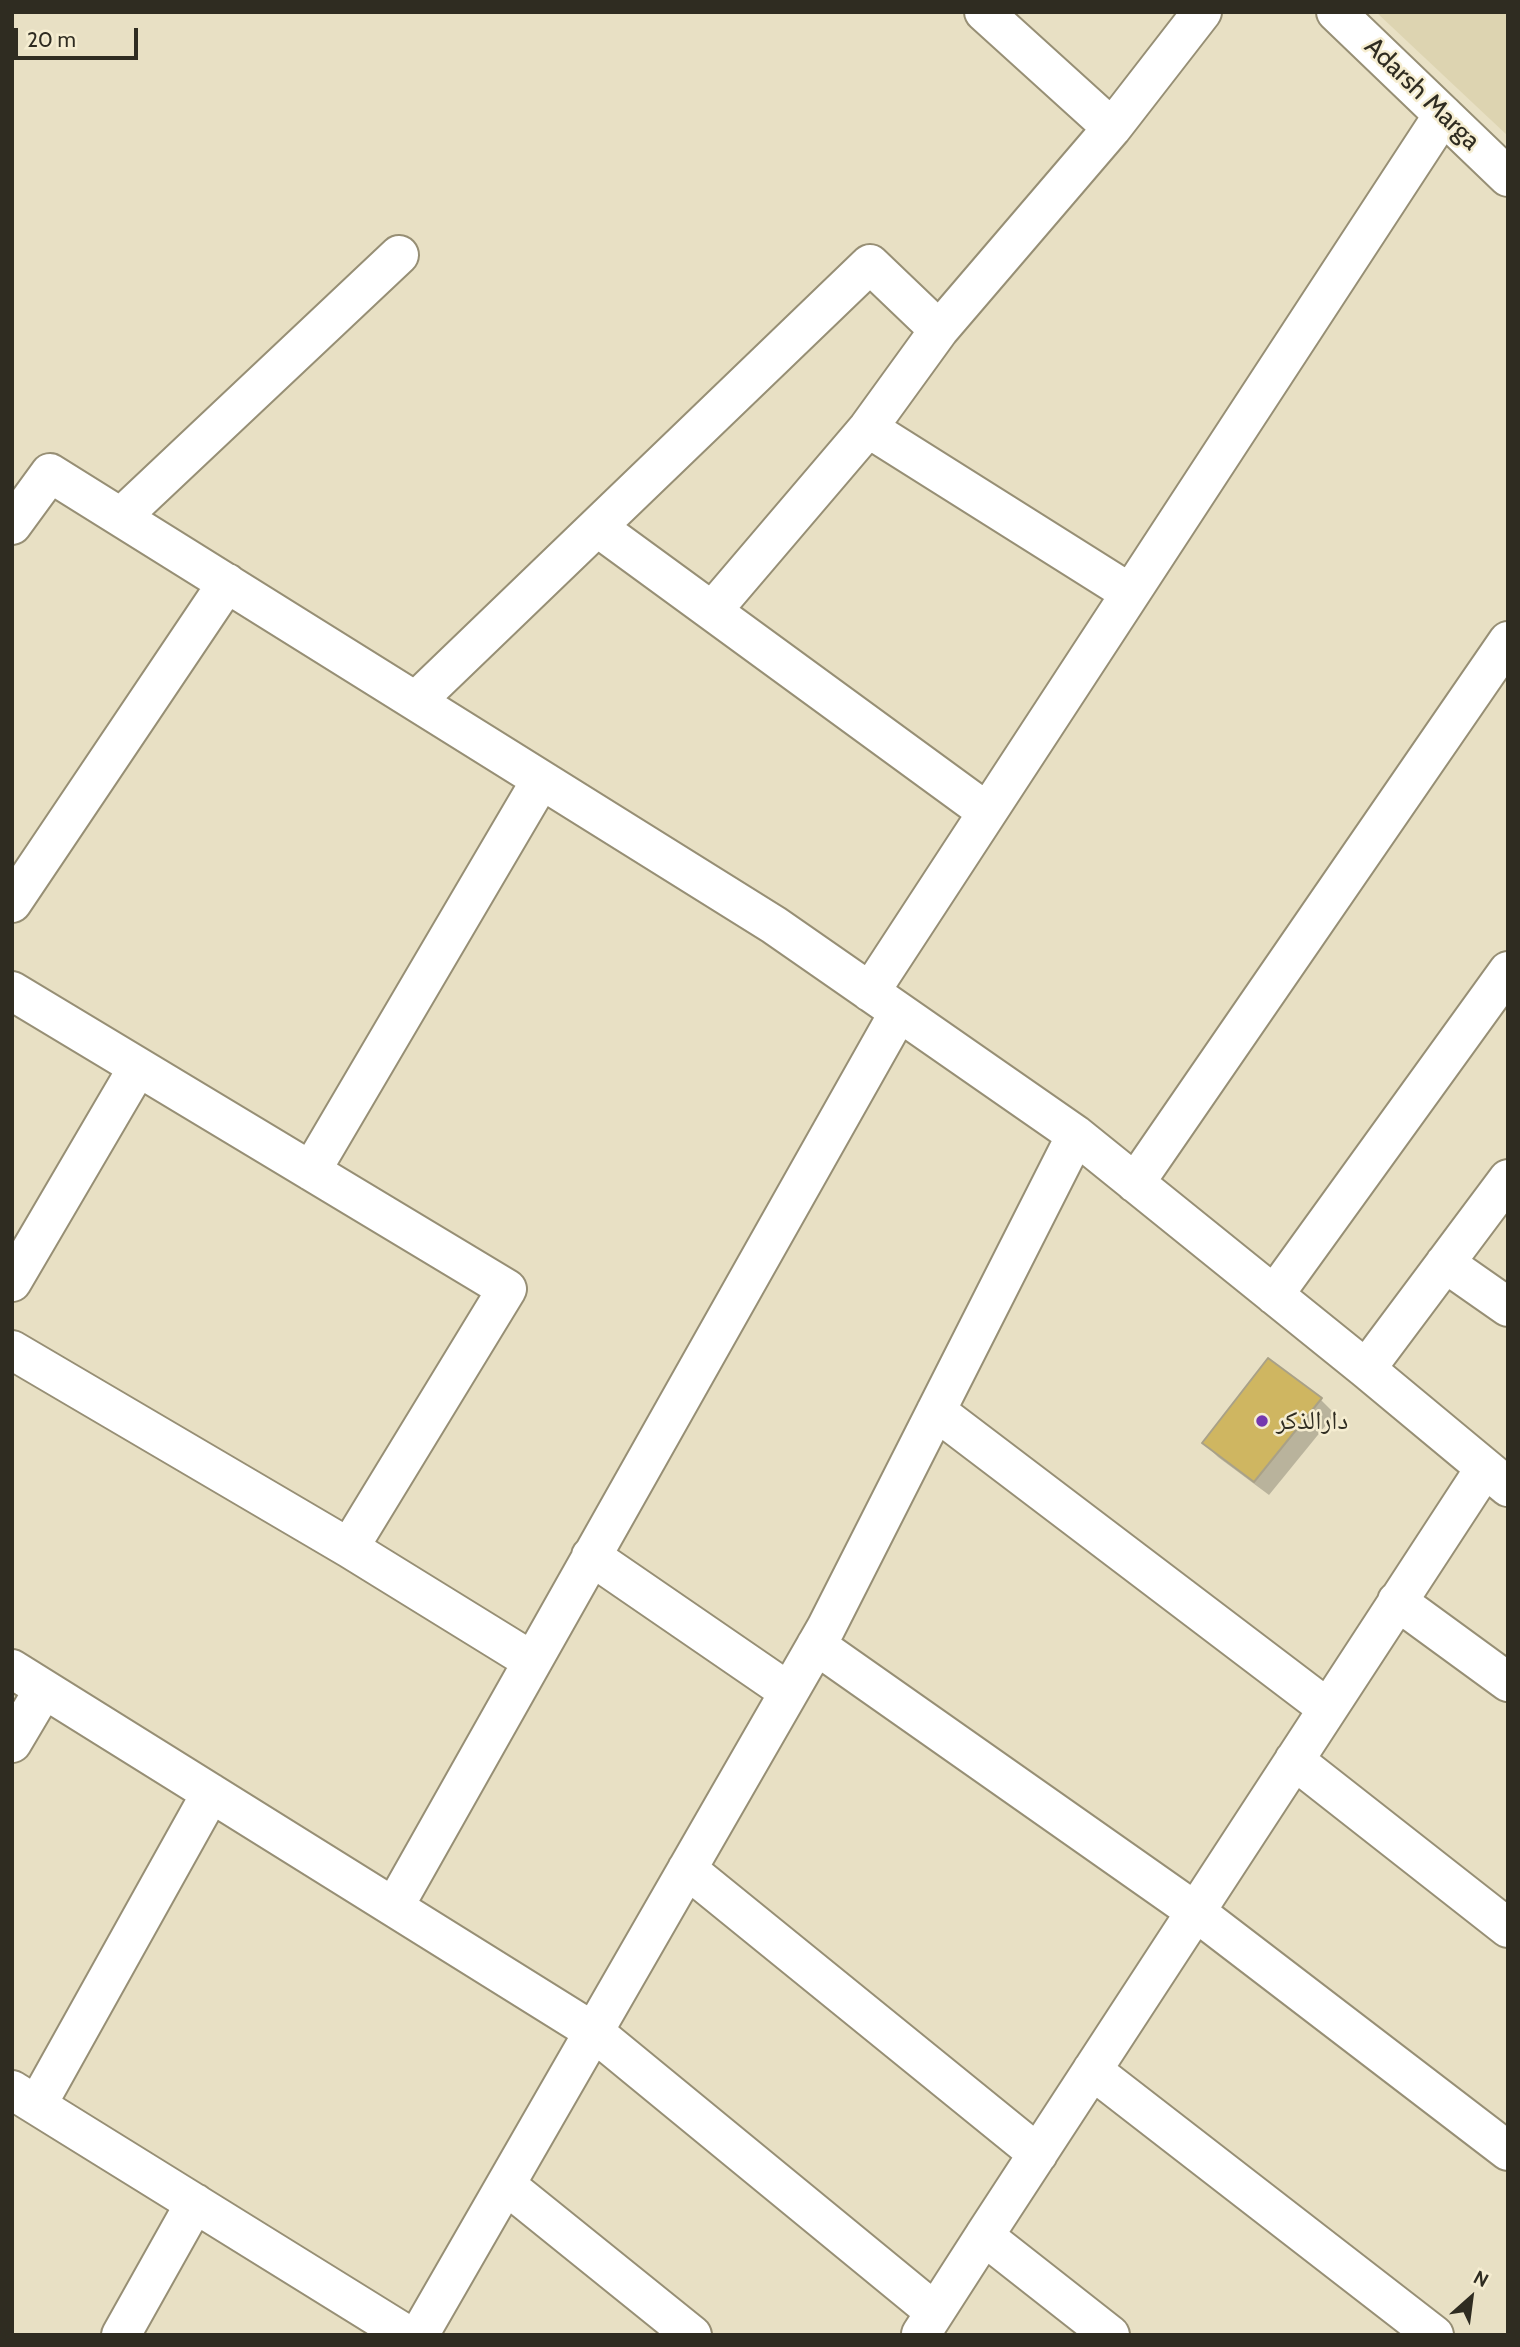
<!DOCTYPE html>
<html>
<head>
<meta charset="utf-8">
<style>
  body { margin:0 }
  #map { position:relative; width:1520px; height:2347px; overflow:hidden; background:#e8e0c4; font-family:Cabin,sans-serif }
  canvas { display:block }
  .frame { position:absolute; inset:0; border:14px solid #2f2c21; pointer-events:none }
  .north { position:absolute; left:1436px; top:2263px; width:70px; height:70px; -webkit-text-stroke:5px #f5edd1; paint-order:stroke; rotate:28deg; font-size:19px; font-weight:700; line-height:28px; text-align:center; color:#2f2c21 }
  .north::after { content:''; display:block; margin:auto; width:24px; height:32px; background:#2f2c21; clip-path:polygon(50% 0,100% 100%,50% 72%,0 100%) }
  .scale { position:absolute; left:14px; top:28px; width:124px; height:32px; box-sizing:border-box; border:4px solid #2f2c21; border-top:0; padding-left:9px; font-size:21px; line-height:24px; white-space:nowrap; color:#2f2c21; -webkit-text-stroke:5px #f5edd1; paint-order:stroke }
</style>
</head>
<body>
<div id="map">
<canvas width="1520" height="2347"></canvas>
<div class="frame"></div>
<div class="north">N</div>
<div class="scale">20 m</div>
</div>
<script>
const ctx = document.querySelector('canvas').getContext('2d');
ctx.lineJoin = 'round';
function paint(path, color) { ctx.fillStyle = color; ctx.fill(path, 'evenodd'); }
const toPath = rows => new Path2D(rows.map(r => 'M' + r).join(''));
function trace(path, color, width, dash) { ctx.strokeStyle = color; ctx.lineWidth = width; ctx.lineCap = dash ? 'butt' : 'round'; ctx.setLineDash(dash || []); ctx.stroke(path); }
function write(font, color, halo, rows, align = 'center') {
  ctx.font = font + ' Cabin,"Noto Naskh Arabic",sans-serif'; ctx.lineWidth = 5; ctx.setLineDash([]); ctx.textBaseline = 'middle'; ctx.strokeStyle = halo; ctx.fillStyle = color; for (const [text, x, y, turn = 0] of rows) {
    ctx.save(); ctx.translate(x, y); ctx.rotate((+turn || 0) * Math.PI / 180); ctx.textAlign = isNaN(turn) ? turn : align; if (halo) ctx.strokeText(text, 0, 0); ctx.fillText(text, 0, 0); ctx.restore();
  }
}
paint(toPath([
  [1376,12,1508,12,1508,136]
]), '#ddd4b1');
paint(toPath([
  [1268,1360,1321,1400,1335,1414,1269,1495,1218,1457,1204,1443]
]), '#0003');
const building = toPath([
  [1268,1358,1322,1398,1254,1482,1202,1443,1268,1358]
]);
paint(building, '#cfb661');
trace(building, '#a9a187', 2);
const street = toPath([
  [984,12,1112,128,1202,12],
  [868,428,1130,593],
  [121,517,399,255],
  [12,525,50,473,774,925,1076,1135,1366,1369,1508,1487],
  [597,527,987,812],
  [712,611,868,428,939,330],
  [416,701,870,264,939,330,1112,128],
  [12,903,227,583],
  [12,991,507,1289,349,1548,12,1350],
  [870,992,1443,115],
  [311,1171,541,780],
  [1135,1183,1508,641],
  [1445,1263,1508,1307],
  [12,1282,138,1067],
  [1274,1295,1508,971],
  [1366,1369,1508,1179],
  [936,1411,1327,1708],
  [349,1548,532,1661],
  [591,1556,789,1692],
  [1397,1601,1508,1682],
  [816,1645,1196,1912,1508,2151],
  [12,1669,594,2032,935,2312],
  [12,1743,44,1689],
  [1294,1760,1508,1928],
  [687,1869,1038,2154],
  [394,1907,899,1012],
  [1092,2070,1434,2335],
  [12,2090,407,2335],
  [37,2105,211,1793],
  [506,2185,692,2335],
  [921,2334,984,2236],
  [121,2335,195,2203],
  [419,2335,826,1628,1076,1135],
  [1110,2335,984,2236,1485,1468]
]);
const secondary = toPath([
  [1336,12,1508,177]
]);
trace(street, '#978f75', 42);
trace(secondary, '#978f75', 42);
trace(street, '#fff', 38);
trace(secondary, '#fff', 38);
for (const [x, y, r, color] of [
  [1262,1421,7,"#7438ae"]
]) { const dot = new Path2D(); dot.arc(x, y, r, 0, 2 * Math.PI); ctx.fillStyle = color; ctx.fill(dot); trace(dot, '#f5edd1', 2.5); }
write('26px', '#2f2c21', '#f5edd1', [
  ["Adarsh Marga",1422,94,44]
]);
write('26px', '#2f2c21', '#f5edd1', [
  ["دارالذکر",1276,1421]
], 'left');
</script>
</body>
</html>
